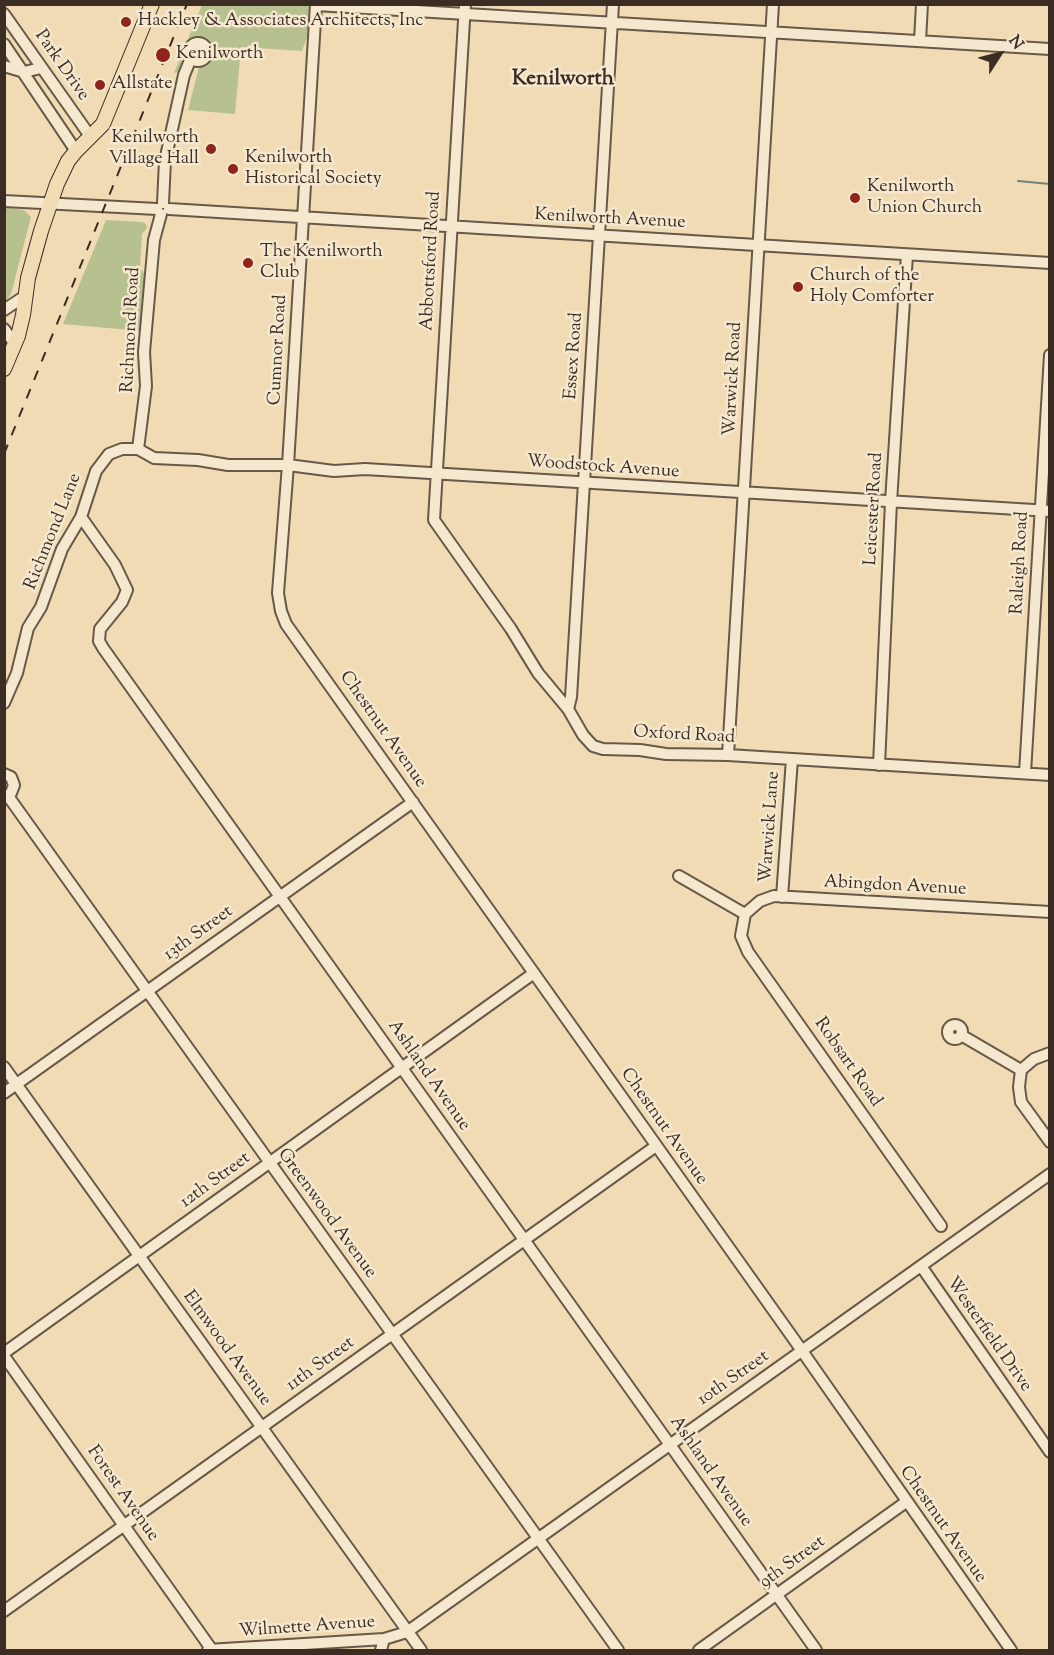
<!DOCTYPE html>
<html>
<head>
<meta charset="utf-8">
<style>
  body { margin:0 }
  #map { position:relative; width:1054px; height:1655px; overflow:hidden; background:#f0dbb4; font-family:"Sorts Mill Goudy",serif }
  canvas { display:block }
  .frame { position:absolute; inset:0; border:6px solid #3b2d24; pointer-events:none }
  .north { position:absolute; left:970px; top:24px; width:60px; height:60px; -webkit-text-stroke:4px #f5e8ce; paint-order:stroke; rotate:54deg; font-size:16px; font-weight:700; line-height:24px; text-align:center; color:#3b2d24 }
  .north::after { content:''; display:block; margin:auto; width:21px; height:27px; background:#3b2d24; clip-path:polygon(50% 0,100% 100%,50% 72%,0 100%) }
</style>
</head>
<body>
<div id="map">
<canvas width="1054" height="1655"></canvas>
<div class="frame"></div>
<div class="north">N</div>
</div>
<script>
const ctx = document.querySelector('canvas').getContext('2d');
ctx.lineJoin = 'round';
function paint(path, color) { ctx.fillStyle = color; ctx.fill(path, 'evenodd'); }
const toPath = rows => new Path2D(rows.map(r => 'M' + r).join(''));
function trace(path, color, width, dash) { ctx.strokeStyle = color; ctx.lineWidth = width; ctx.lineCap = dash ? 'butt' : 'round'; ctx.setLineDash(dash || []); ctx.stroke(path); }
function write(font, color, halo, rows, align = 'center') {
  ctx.font = font + ' "Sorts Mill Goudy",serif'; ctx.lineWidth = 5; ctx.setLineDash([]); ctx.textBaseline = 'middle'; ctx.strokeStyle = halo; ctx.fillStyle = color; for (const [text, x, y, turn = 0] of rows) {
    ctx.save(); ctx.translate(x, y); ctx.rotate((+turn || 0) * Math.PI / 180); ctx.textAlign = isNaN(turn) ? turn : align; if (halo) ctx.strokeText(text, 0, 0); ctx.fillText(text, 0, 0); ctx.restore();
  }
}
paint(toPath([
  [202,5,311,5,307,37,302,51,241,47,235,114,188,110,199,67,174,73],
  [5,207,24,210,31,217,11,294,5,303],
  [106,220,142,222,146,224,147,228,142,234,140,268,147,277,141,331,63,324]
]), '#b6c18f');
trace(toPath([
  [1018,181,1050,184]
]), '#748276', 2);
const minor = toPath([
  [316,4,288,465,278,593,281,611,286,624,793,1338,1011,1650],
  [465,4,434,520,511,629,538,673,568,709,583,735,593,746,603,749,640,750,666,754,728,755,1050,775],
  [316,5,1050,49],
  [4,14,90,136],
  [920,41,922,4],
  '189 52a9 9 0 1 1 18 0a9 9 0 1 1-18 0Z',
  [4,44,76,151],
  [4,66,24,72,41,68],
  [4,201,157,209],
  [163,203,165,161,184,75,191,58],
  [169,209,1050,263],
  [4,310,25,296],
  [4,329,15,344],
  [138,449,146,386,144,352,154,240,161,214],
  [81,517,115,565,127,590,122,602,100,629,99,641,103,648,816,1650],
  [4,703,17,673,28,628,41,607,62,549,81,517,96,471,109,454,122,449,138,449,154,458,198,460,228,465,288,465,334,471,365,469,1050,511],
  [568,709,571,697,613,4],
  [728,755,773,4],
  [879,765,891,502,907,255],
  [1025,773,1050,355],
  [4,774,11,777,14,785,11,793,4,798],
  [8,796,618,1650],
  [679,876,745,914],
  [782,897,792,759],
  '948 1032a7 7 0 1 1 14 0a7 7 0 1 1-14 0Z',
  [961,1035,1021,1070,1019,1087,1021,1102,1050,1142],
  [4,1067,421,1650],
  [1021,1070,1034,1059,1050,1053],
  [4,1093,413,802],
  [941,1226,748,952,741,936,745,914,760,901,774,896,1050,912],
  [921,1266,1050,1452],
  [4,1353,534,973],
  [4,1356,212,1650],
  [4,1611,656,1146],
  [208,1650,384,1639,407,1632,1050,1174],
  [381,1650,384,1639],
  [699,1650,906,1502]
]);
const major = toPath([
  [4,369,18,336,23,315,28,278,41,231,57,184,68,161,76,151,103,124,152,4]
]);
trace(minor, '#685848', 14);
trace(major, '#3b2d24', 16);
trace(minor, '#f5e8ce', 10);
trace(major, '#f0dbb4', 14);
trace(toPath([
  [4,454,187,4]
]), '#3b2d24', 2, [10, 10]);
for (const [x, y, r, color] of [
  [126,22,6,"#8f2418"],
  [163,55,8,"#8f2418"],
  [100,85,6,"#8f2418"],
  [211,149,6,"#8f2418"],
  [233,169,6,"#8f2418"],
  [855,198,6,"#8f2418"],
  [248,263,6,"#8f2418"],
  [798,287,6,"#8f2418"]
]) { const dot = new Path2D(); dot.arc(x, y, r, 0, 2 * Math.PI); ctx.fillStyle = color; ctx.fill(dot); trace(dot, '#f5e8ce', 2); }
write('18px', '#3b2d24', '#f5e8ce', [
  ["Hackley & Associates Architects, Inc",138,22],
  ["Kenilworth",176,55],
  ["Allstate",112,85],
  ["Kenilworth",199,139,"right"],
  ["Village Hall",199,160,"right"],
  ["Kenilworth",245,159],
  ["Historical Society",245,180],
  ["Kenilworth",867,188],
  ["Union Church",867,209],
  ["The Kenilworth",260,253],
  ["Club",260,274],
  ["Church of the",810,277],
  ["Holy Comforter",810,298]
], 'left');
write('18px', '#3b2d24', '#f5e8ce', [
  ["Park Drive",61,66,55],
  ["Kenilworth Avenue",610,220,3],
  ["Abbottsford Road",432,261,-87],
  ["Richmond Road",132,330,-87],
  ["Cumnor Road",279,350,-87],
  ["Essex Road",575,356,-86],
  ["Warwick Road",734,379,-87],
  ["Woodstock Avenue",603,468,4],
  ["Leicester Road",875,509,-87],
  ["Richmond Lane",54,532,-68],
  ["Raleigh Road",1021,563,-87],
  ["Chestnut Avenue",382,730,55],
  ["Oxford Road",684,736,3],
  ["Warwick Lane",771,827,-86],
  ["Abingdon Avenue",895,887,3],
  ["13th Street",199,934,-36],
  ["Robsart Road",847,1063,55],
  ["Ashland Avenue",428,1076,55],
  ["Chestnut Avenue",663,1127,55],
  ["12th Street",216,1181,-36],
  ["Greenwood Avenue",326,1214,54],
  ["Westerfield Drive",988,1335,55],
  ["Elmwood Avenue",226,1349,54],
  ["11th Street",321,1365,-36],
  ["10th Street",734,1379,-35],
  ["Ashland Avenue",710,1472,55],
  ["Forest Avenue",122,1494,55],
  ["Chestnut Avenue",942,1525,55],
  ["9th Street",793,1563,-36],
  ["Wilmette Avenue",307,1628,-4]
]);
write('bold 21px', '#3b2d24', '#f5e8ce', [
  ["Kenilworth",563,80]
]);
</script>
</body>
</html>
